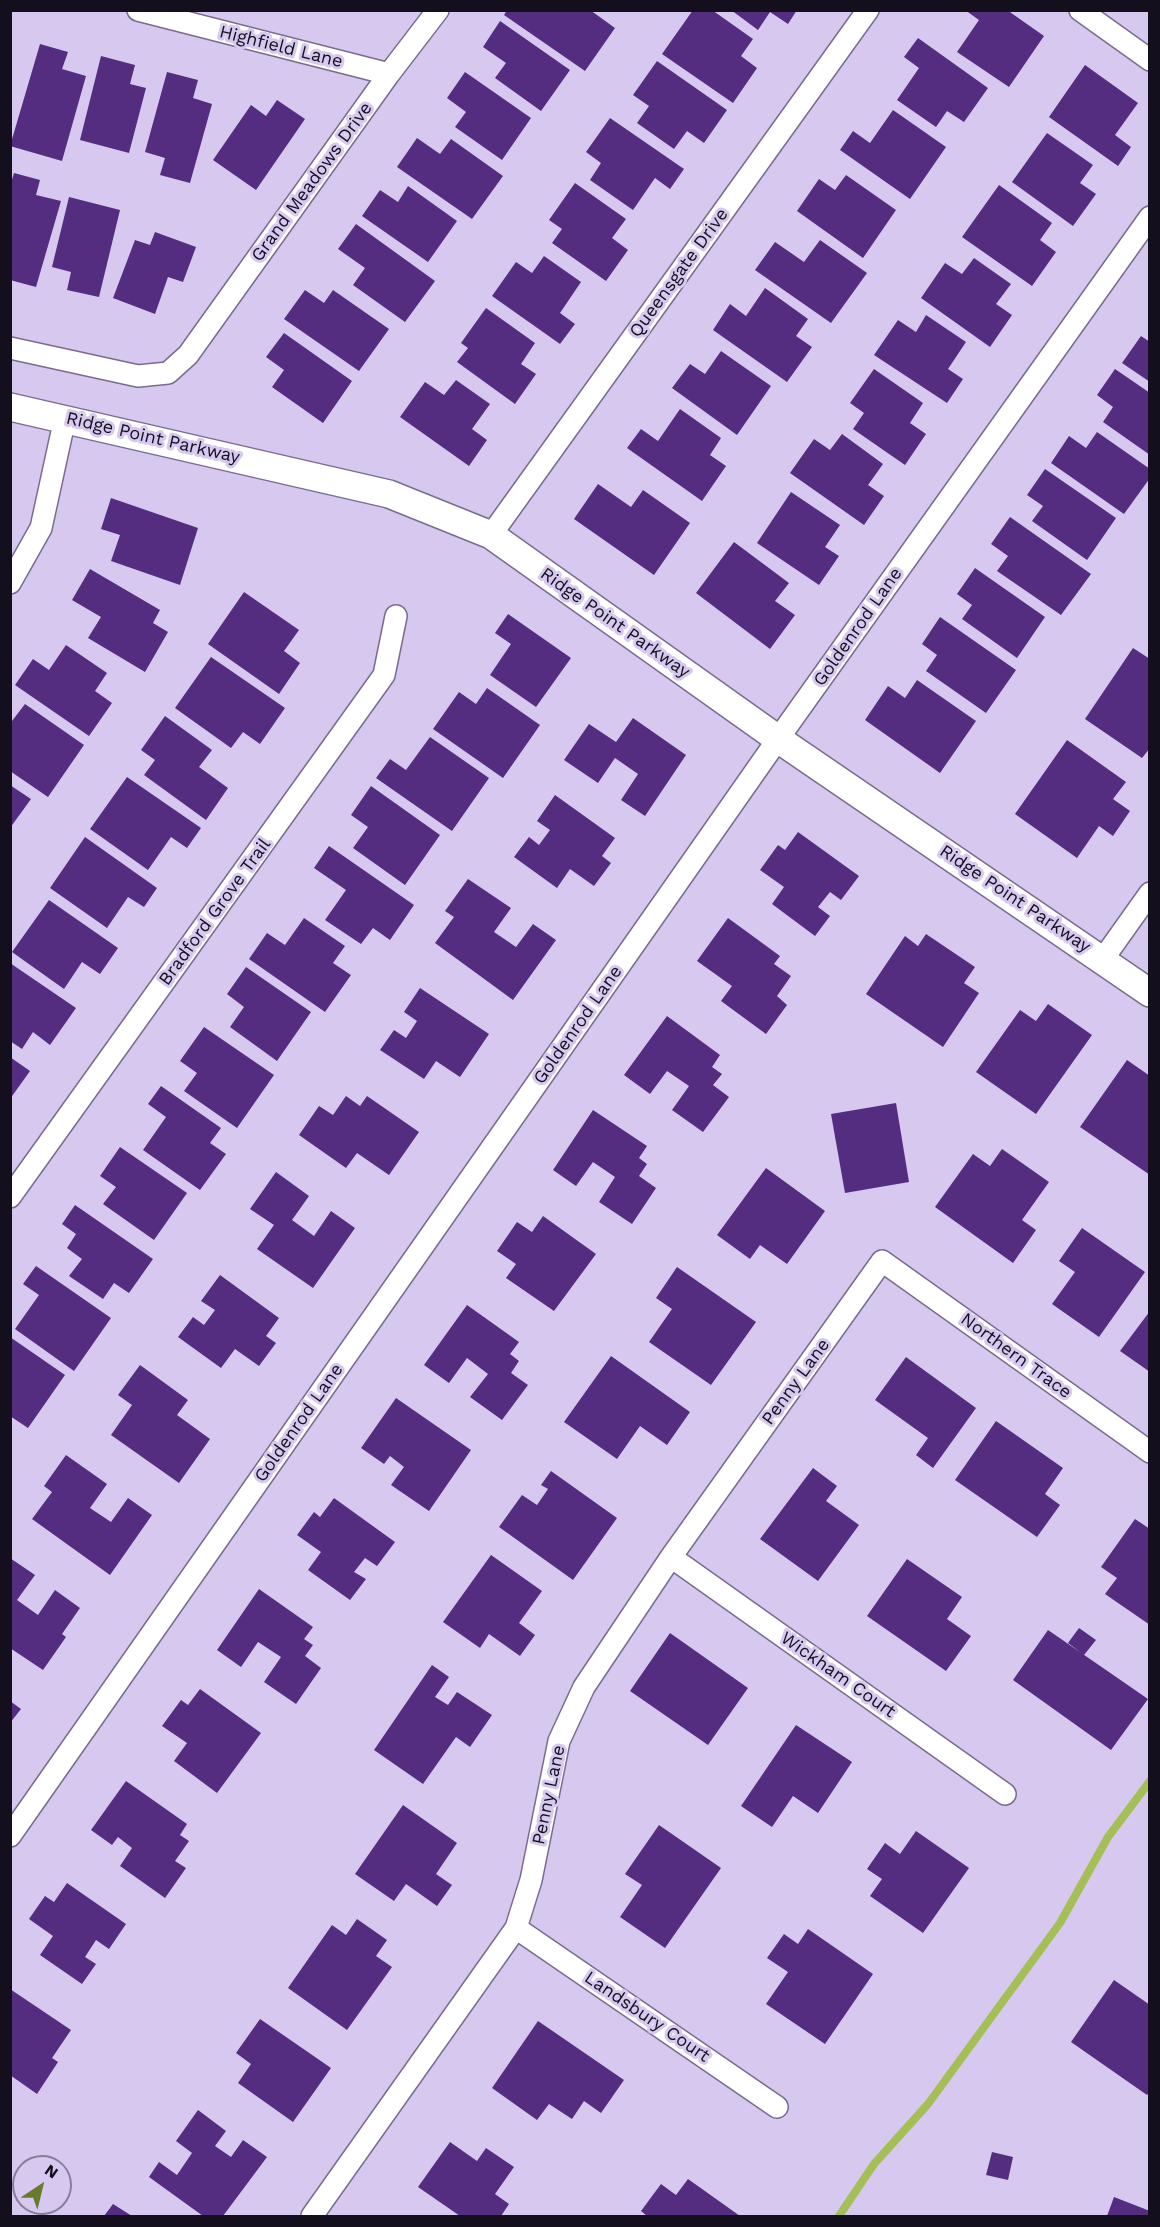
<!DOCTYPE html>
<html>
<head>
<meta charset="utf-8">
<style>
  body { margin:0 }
  #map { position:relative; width:1160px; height:2227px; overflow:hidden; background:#d6c8ef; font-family:"Work Sans",sans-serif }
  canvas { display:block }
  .frame { position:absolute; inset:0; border:12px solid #140f1c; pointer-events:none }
  .north { position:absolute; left:12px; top:2155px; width:60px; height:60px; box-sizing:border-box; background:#d6c8ef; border:2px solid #887e9b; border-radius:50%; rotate:35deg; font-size:16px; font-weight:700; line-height:24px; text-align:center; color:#140f1c }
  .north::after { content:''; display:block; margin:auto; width:21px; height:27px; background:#677b2b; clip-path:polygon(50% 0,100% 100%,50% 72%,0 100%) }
</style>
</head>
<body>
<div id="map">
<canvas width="1160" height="2227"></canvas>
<div class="frame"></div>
<div class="north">N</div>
</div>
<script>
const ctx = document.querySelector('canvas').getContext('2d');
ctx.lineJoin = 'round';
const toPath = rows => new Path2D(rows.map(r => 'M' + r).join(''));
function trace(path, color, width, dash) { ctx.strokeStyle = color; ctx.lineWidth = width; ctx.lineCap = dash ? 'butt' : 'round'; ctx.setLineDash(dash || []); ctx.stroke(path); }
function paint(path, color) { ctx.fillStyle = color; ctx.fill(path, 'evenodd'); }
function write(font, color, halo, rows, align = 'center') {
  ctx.font = font + ' "Work Sans",sans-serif'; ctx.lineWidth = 6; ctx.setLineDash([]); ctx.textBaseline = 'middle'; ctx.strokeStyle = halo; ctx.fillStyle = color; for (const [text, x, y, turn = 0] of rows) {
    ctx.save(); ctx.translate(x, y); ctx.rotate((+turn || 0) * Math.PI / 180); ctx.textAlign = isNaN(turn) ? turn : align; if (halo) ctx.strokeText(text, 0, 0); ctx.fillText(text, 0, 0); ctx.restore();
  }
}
trace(toPath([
  [839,2216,874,2164,928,2104,1060,1923,1108,1837,1150,1781]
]), '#a4bf55', 8);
paint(toPath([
  [507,10,590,10,615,28,585,71,504,15],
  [693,10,712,10,753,39,741,56,757,68,733,103,662,54],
  [731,10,797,10,788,24,770,12,758,30],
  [965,10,1007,10,1044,36,1009,87,957,52,979,20],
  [500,21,570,70,541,111,495,78,506,63,483,47],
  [918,38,988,88,964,122,947,111,936,127,897,100,919,68,904,57],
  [40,44,68,52,62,69,86,76,62,161,10,146],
  [101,56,135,65,130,84,146,88,129,153,80,140],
  [657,61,727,110,704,143,687,131,674,149,637,123,649,106,633,95],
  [1085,65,1138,103,1115,135,1131,147,1118,166,1049,117],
  [167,72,198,80,193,98,212,104,190,183,160,175,165,158,145,152],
  [465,72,531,118,502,160,455,127,466,112,447,98],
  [277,100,305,119,256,190,213,160,251,105,266,116],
  [893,110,946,147,910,199,840,150,853,131,870,143],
  [610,118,684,169,670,189,655,178,633,210,590,180,601,163,586,152],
  [1047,133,1093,165,1080,183,1096,194,1073,226,1012,182],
  [417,138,440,154,451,139,503,176,472,219,397,167],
  [14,173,40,180,36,195,61,201,36,287,10,280,10,186],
  [846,175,896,210,863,258,797,211,819,179,835,190],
  [575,183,626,219,612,238,628,250,606,281,552,243,562,229,549,220],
  [999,185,1052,223,1040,240,1056,252,1032,286,962,237],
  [408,186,457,221,428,262,362,216,380,190,398,202],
  [69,197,120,210,99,297,67,290,71,272,52,267],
  [356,224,435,281,405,322,353,285,365,268,338,249],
  [155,232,196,247,183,282,168,277,155,314,113,298,135,240,150,245],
  [820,240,867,273,831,323,755,270,775,242,804,262],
  [544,256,581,282,560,313,575,324,560,344,492,296,516,262,532,273],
  [974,258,1011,284,996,304,1012,315,990,347,921,298,945,263,962,274],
  [765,288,808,319,796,336,812,347,787,382,713,330,730,304,746,316],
  [305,290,324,303,333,290,389,329,359,371,284,319],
  [486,308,535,343,521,364,536,374,515,404,457,362,468,348,461,343],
  [926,315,966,342,948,369,963,379,947,403,874,355,898,320,916,332],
  [284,333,352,381,323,423,272,387,284,370,266,357],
  [1141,336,1150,342,1150,382,1122,363],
  [721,351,771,386,737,435,672,388,690,364,705,374],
  [874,369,923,403,910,423,926,434,905,465,853,429,864,413,850,403],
  [1115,369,1150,393,1150,455,1103,422,1113,407,1097,395],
  [456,380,490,404,472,429,487,440,469,466,400,417,425,382,444,395],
  [680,409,721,438,710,455,726,466,702,501,627,448,641,429,658,441],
  [1097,432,1150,469,1150,478,1124,514,1051,463,1069,436,1086,448],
  [842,434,883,464,868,485,884,496,864,525,790,473,814,439,830,450],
  [1045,469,1116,518,1087,560,1032,521,1043,506,1027,495],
  [598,484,631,507,643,490,690,523,654,575,574,519],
  [791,492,840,525,825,547,839,556,819,585,757,543],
  [111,498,198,528,180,585,111,561,120,535,101,529],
  [1010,517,1091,574,1061,615,997,571,1008,556,991,544],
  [734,542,789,583,775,601,795,615,770,649,696,593],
  [975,568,1045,617,1017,658,962,619,972,605,957,594],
  [90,569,160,610,153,623,168,632,145,672,88,638,101,617,72,600],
  [244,592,299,630,284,651,300,663,279,694,208,644],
  [508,614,571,658,536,707,490,675,511,644,495,633],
  [940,617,1016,670,986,713,926,671,937,655,922,644],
  [66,645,107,673,95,691,112,703,89,736,15,685,33,659,49,670],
  [1133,648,1150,659,1150,748,1142,758,1085,719],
  [211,657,285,708,260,744,243,732,231,748,175,708],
  [917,680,976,721,940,773,865,720,888,686,905,698],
  [487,688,540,725,503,778,433,729,459,692,476,704],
  [25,704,84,745,48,797,10,771,10,720,12,721],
  [165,716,212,750,199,767,228,788,206,820,144,775,155,760,141,750],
  [633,718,686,755,645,816,621,800,638,774,615,758,598,783,564,760,589,724,616,742],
  [430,737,489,778,452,831,376,778,390,759,406,770],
  [1067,740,1126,782,1113,799,1130,811,1113,836,1099,826,1077,858,1015,814],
  [127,777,201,828,187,848,171,837,148,870,90,829],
  [10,785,31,799,10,828],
  [371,786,440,835,405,885,353,848,368,827,351,815],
  [555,795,615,838,602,856,611,863,594,886,570,869,557,888,514,857,529,837,539,845,550,830,537,821],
  [798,832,859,876,841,900,830,892,818,907,830,916,815,936,772,904,784,887,760,870,778,845,785,850],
  [85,837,157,888,144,907,128,897,107,928,50,888],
  [329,846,414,905,390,940,373,928,361,944,325,920,346,890,314,868],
  [468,879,511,908,494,932,516,947,533,924,556,940,513,1000,435,943,454,917,445,911],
  [49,900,118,948,100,974,82,962,64,989,12,952],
  [304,918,345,946,333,963,351,975,325,1012,249,959,267,933,285,945],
  [728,918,780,956,774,964,791,976,777,996,787,1005,766,1034,721,1001,732,986,697,961],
  [926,934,975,967,964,983,979,993,943,1047,866,994,905,936,918,946],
  [10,963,76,1008,50,1045,33,1032,22,1049,10,1041],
  [246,967,311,1012,277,1061,230,1027,244,1007,227,994],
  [420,988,489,1034,460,1077,436,1061,424,1079,380,1050,394,1030,406,1038,417,1021,404,1012],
  [1048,1004,1092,1035,1036,1114,976,1072,1020,1010,1036,1021],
  [667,1016,720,1055,712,1067,722,1074,713,1085,729,1097,703,1132,672,1110,689,1086,667,1071,650,1094,624,1075],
  [204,1027,274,1075,237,1128,184,1091,197,1073,180,1061],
  [10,1057,30,1071,10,1099],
  [1127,1060,1150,1076,1150,1175,1080,1127],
  [161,1086,221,1128,210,1143,226,1154,200,1190,143,1150,166,1117,148,1104],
  [346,1096,360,1106,367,1096,419,1132,389,1175,357,1153,346,1168,299,1135,319,1106,333,1115],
  [896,1103,909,1182,845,1193,831,1114],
  [593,1110,647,1146,639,1158,647,1164,639,1176,656,1188,632,1224,599,1202,615,1177,593,1162,576,1186,553,1170],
  [120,1147,187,1193,154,1240,103,1204,116,1187,100,1176],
  [1002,1149,1049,1182,1022,1220,1036,1230,1013,1263,935,1207,973,1154,990,1166],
  [766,1168,825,1211,787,1264,760,1245,750,1259,717,1235],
  [276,1172,309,1196,292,1220,314,1236,331,1211,355,1228,313,1288,257,1249,274,1225,250,1209],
  [75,1205,153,1259,129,1293,114,1283,103,1299,69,1276,82,1259,67,1248,76,1234,62,1224],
  [543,1216,596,1254,554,1311,506,1278,516,1264,497,1251,517,1222,532,1232],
  [1082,1228,1145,1272,1099,1337,1052,1304,1075,1272,1059,1261],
  [36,1266,111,1318,74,1371,15,1329,39,1295,23,1284],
  [677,1267,756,1322,711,1385,649,1342,672,1309,656,1298],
  [220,1275,279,1318,266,1336,276,1343,259,1366,235,1349,221,1368,178,1337,193,1317,204,1325,215,1310,201,1301],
  [467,1305,519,1342,510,1354,519,1361,511,1373,528,1385,502,1420,470,1397,488,1374,467,1358,449,1383,424,1365],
  [1150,1311,1150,1372,1120,1351],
  [10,1337,65,1375,28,1428,10,1416],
  [611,1356,690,1412,667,1445,640,1426,617,1459,564,1422],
  [906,1357,976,1408,933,1468,916,1455,928,1438,875,1400],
  [140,1365,188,1400,177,1415,210,1439,179,1483,111,1435,132,1405,118,1395],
  [396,1398,471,1450,429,1511,391,1485,404,1467,390,1456,384,1464,361,1448],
  [996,1421,1063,1468,1045,1494,1060,1505,1037,1537,955,1480],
  [66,1455,107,1484,90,1508,111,1522,128,1498,152,1515,110,1575,32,1519,52,1492,44,1486],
  [813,1468,837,1486,826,1501,859,1525,818,1581,760,1539],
  [551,1471,617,1518,573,1580,499,1527,522,1495,537,1505,548,1489,541,1485],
  [334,1498,395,1542,377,1566,365,1558,354,1572,366,1579,350,1600,308,1570,321,1552,297,1535,314,1512,320,1517],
  [1135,1519,1150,1529,1150,1625,1105,1594,1117,1578,1101,1567],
  [491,1555,542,1591,519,1623,535,1635,520,1656,489,1634,480,1648,443,1622],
  [10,1558,35,1575,17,1600,38,1615,55,1590,80,1608,62,1634,66,1637,43,1670,10,1648],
  [907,1559,962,1597,947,1619,971,1636,946,1671,867,1616],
  [259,1589,313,1627,304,1639,313,1645,305,1656,321,1668,296,1704,264,1682,281,1657,258,1642,241,1667,217,1650],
  [1079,1628,1096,1640,1084,1655,1068,1643],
  [1048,1630,1148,1699,1111,1750,1013,1680],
  [670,1633,748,1688,708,1745,630,1691],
  [432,1665,449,1677,435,1697,448,1705,457,1692,492,1715,470,1747,456,1737,423,1784,374,1750],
  [200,1689,261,1733,217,1793,174,1761,187,1743,162,1726,181,1700,188,1705],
  [10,1701,21,1709,10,1723],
  [796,1725,852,1762,818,1813,793,1796,772,1827,741,1806],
  [126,1781,187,1824,180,1835,189,1841,175,1861,186,1868,165,1898,120,1866,132,1848,118,1837,112,1845,91,1830],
  [403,1805,457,1843,436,1874,452,1885,437,1906,406,1884,394,1901,355,1874],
  [659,1825,721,1868,665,1948,620,1917,642,1885,625,1874],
  [916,1831,969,1868,923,1933,870,1896,882,1879,867,1869,885,1843,900,1854],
  [67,1883,126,1924,109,1949,96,1940,85,1957,96,1964,82,1984,40,1955,53,1936,29,1919,45,1896,54,1902],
  [357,1919,387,1940,376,1956,392,1967,347,2030,288,1988,332,1925,346,1935],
  [808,1929,873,1974,825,2044,766,2004,788,1972,767,1958,784,1934,798,1944],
  [1114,1980,1150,2005,1150,2091,1147,2095,1071,2042],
  [10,1989,71,2030,52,2058,58,2062,37,2094,10,2075,10,2043,12,2040,10,2039],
  [260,2019,331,2068,293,2122,238,2083,251,2064,236,2053],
  [538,2021,624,2080,601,2113,584,2101,572,2119,549,2104,537,2120,492,2088],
  [198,2110,226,2131,215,2146,231,2157,243,2140,267,2157,223,2216,203,2216,149,2177,159,2162,177,2175,192,2153,176,2141],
  [450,2142,477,2161,486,2148,514,2167,495,2194,509,2204,501,2216,460,2216,418,2187],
  [992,2152,1013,2157,1008,2180,986,2175],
  [688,2179,740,2216,647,2216,641,2211,661,2184,676,2195],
  [1114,2197,1150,2211,1150,2216,1107,2216],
  [113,2204,132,2216,104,2216]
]), '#542d81');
const minor = toPath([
  [138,10,389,74],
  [1080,10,1150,60],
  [10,348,138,376,168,373,188,355,389,74,438,10],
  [491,535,868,10],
  [10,583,41,528,65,418],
  [1103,959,1150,893],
  [10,1197,384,675,396,616],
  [671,1557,1005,1794],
  [10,1836,778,739,1150,217],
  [516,1928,777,2107],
  [312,2216,516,1928,531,1880,559,1741,584,1687,671,1557,882,1261,1150,1452]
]);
const tertiary = toPath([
  [10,407,389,494,491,535,778,739,1150,993]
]);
trace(minor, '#796c8f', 24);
trace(tertiary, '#796c8f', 30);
trace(minor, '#fff', 21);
trace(tertiary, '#fff', 27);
write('18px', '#140f1c', '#d6c8ef', [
  ["Highfield Lane",281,47,14],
  ["Grand Meadows Drive",312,182,-54],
  ["Queensgate Drive",679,273,-54],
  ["Ridge Point Parkway",153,438,13],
  ["Ridge Point Parkway",615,623,35],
  ["Goldenrod Lane",858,627,-55],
  ["Ridge Point Parkway",1015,899,34],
  ["Bradford Grove Trail",215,912,-54],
  ["Goldenrod Lane",578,1025,-55],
  ["Northern Trace",1016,1356,36],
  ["Penny Lane",796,1382,-54],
  ["Goldenrod Lane",299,1423,-55],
  ["Wickham Court",838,1675,35],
  ["Penny Lane",549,1795,-78],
  ["Landsbury Court",647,2017,34]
]);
</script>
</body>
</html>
